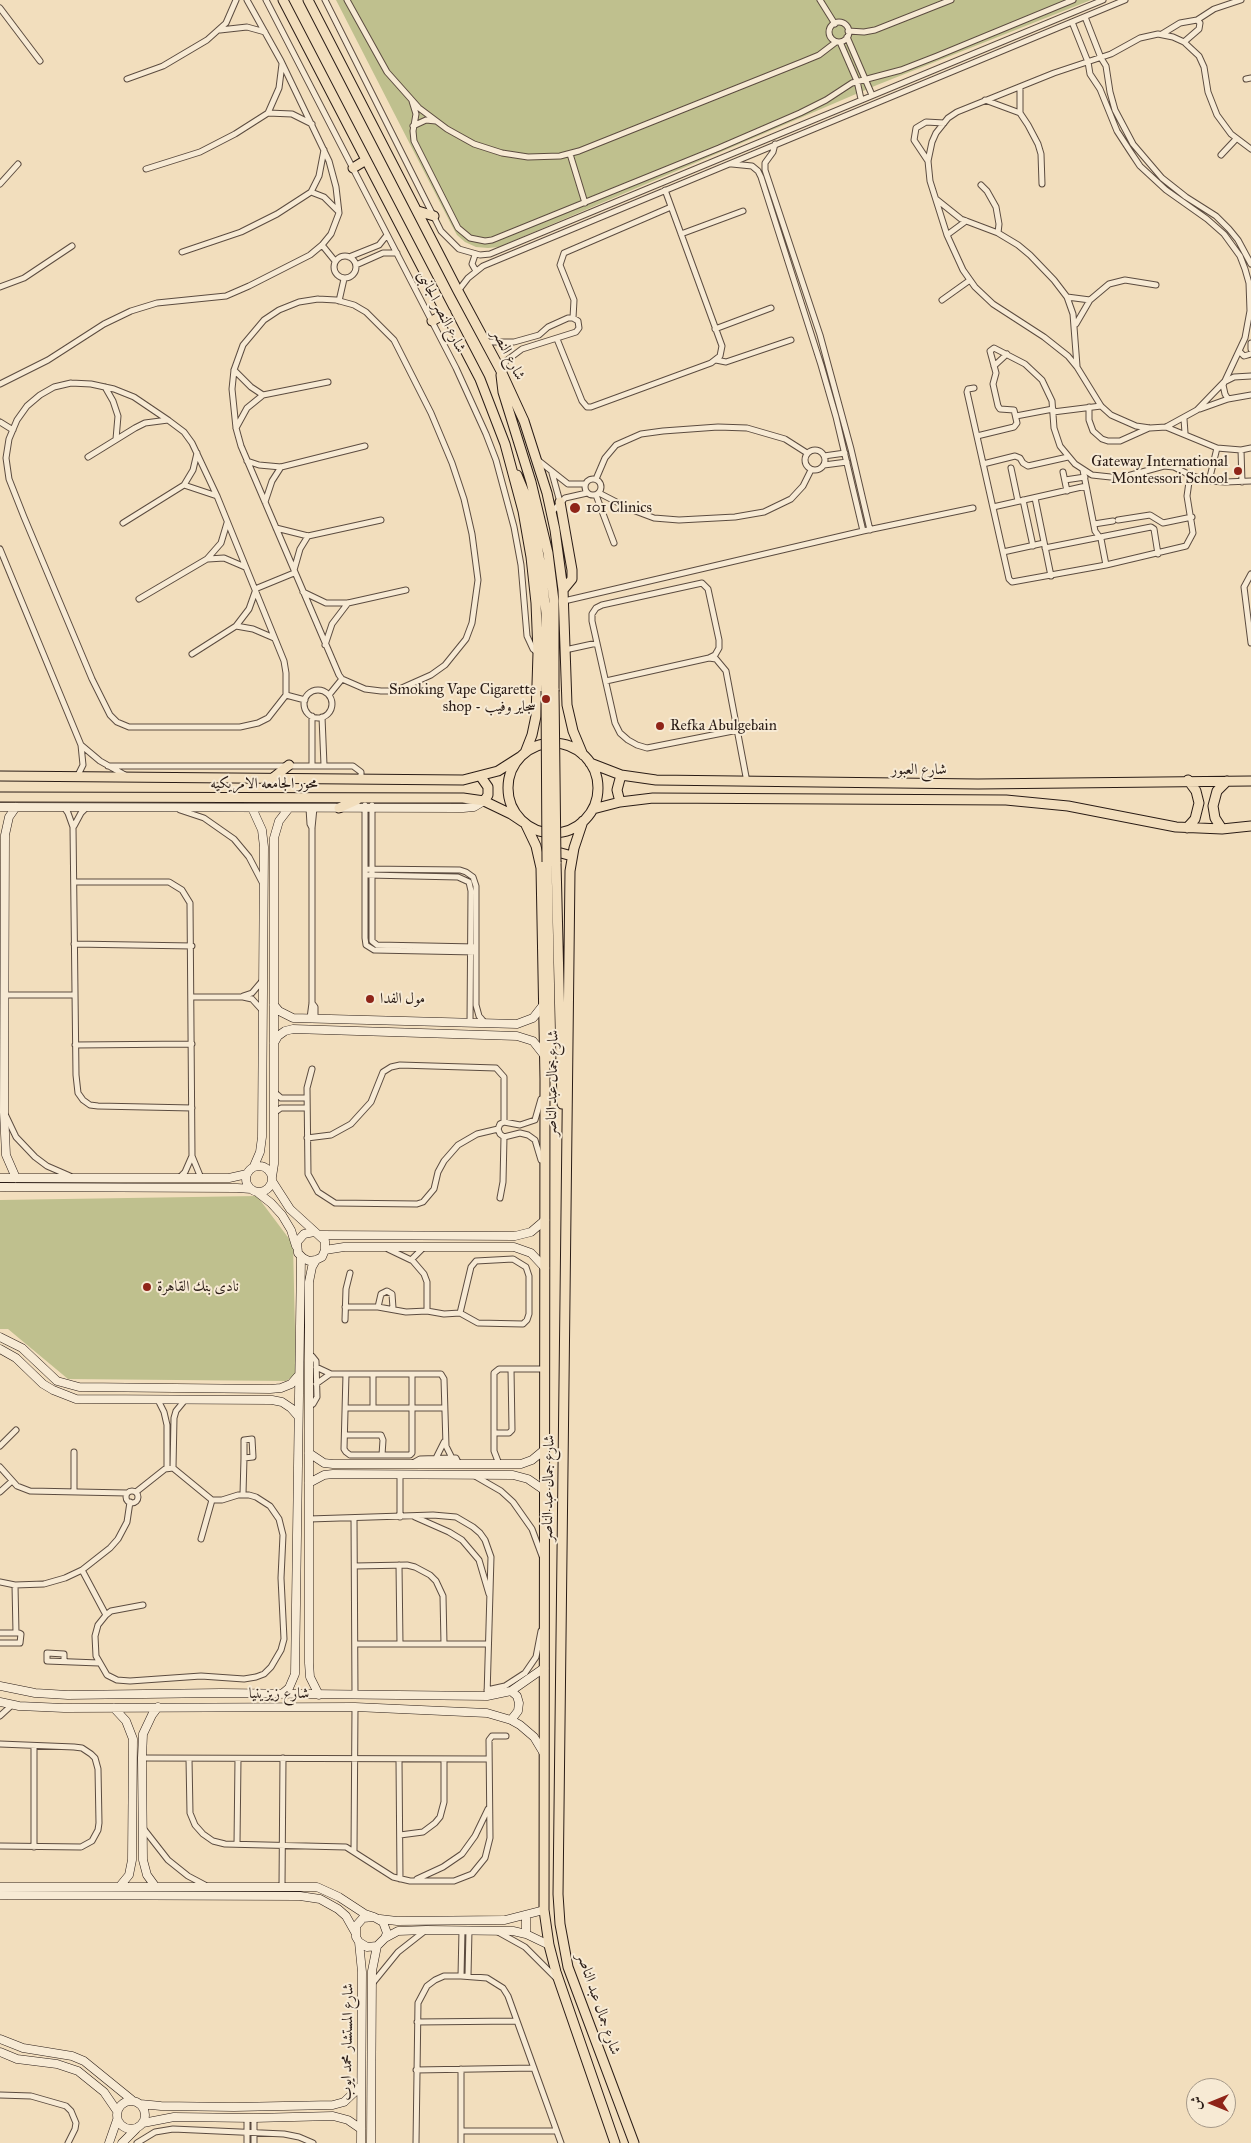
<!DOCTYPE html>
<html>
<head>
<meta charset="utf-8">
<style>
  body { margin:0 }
  #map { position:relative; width:1251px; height:2143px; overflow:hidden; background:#f2debd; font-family:"IM FELL Great Primer",Amiri,serif }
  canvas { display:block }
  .north { position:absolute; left:1186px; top:2078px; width:50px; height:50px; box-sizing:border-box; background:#f7ead4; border:1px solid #a59888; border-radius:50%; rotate:270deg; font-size:14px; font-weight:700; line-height:20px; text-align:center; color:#2a1c16 }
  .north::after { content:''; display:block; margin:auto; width:18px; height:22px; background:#8f2418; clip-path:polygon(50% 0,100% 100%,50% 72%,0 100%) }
</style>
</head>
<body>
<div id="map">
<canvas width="1251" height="2143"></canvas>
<div class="north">ش</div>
</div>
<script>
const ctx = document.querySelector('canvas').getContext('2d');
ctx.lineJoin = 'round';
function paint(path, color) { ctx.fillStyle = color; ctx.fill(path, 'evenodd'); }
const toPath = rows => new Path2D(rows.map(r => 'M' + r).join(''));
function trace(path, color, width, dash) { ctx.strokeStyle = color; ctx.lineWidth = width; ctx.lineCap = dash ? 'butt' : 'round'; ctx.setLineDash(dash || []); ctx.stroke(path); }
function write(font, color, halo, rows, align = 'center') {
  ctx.font = font + ' "IM FELL Great Primer",Amiri,serif'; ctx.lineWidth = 4; ctx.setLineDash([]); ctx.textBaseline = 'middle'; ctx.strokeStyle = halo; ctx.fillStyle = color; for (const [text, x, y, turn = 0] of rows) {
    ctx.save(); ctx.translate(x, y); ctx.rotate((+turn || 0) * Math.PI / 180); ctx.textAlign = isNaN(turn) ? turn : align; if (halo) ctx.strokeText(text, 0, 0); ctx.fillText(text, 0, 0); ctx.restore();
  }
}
paint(toPath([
  [336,0,1091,0,877,85,499,247,488,248,476,247,465,242,457,235,452,226],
  [257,1196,293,1244,296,1374,286,1381,68,1379,8,1329,0,1329,0,1200]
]), '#bfc08e');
const street = toPath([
  [266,0,456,368,486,434,496,460,514,527,521,565,527,636,533,649,538,653],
  [325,0,441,231,459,249,480,255,490,254,1103,0],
  [347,0,387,72,419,108,447,129,474,144,502,153,528,157,560,156,579,151,802,62,819,55,836,42],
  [820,0,835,24],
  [0,8,40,61],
  [1085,17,1101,58,1106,66,1110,92,1115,110,1133,144,1162,178,1186,197,1216,216,1229,229,1238,240,1251,264],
  [1197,20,1214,9,1241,0],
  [1072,22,1088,62,1090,74,1100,89,1117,131,1130,151,1140,166,1166,190,1207,219,1224,234,1240,256,1245,269,1249,283,1250,311,1245,338,1223,385,1225,394,1228,399],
  '829 32a10 10 0 1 1 20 0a10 10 0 1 1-20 0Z',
  [220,30,247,27,265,32],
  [848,31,864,32,875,30,951,0],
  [1162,34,1180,23,1197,20,1200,23,1199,29,1184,42],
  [847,37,872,95],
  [840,42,857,81,861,99],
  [127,79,163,66,207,40,226,23,236,0],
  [1246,79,1251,78],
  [1020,87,1020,113],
  [985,100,1020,113,1028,125,1038,144,1041,154,1042,184],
  [412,101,416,114,413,131,414,141,458,228,470,238,485,241,492,240,719,148,800,113,826,100,852,83,901,70,937,56,1073,0],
  [268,113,292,114,312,124],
  [413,126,426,120,436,121],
  [775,144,773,152,765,163,765,170,820,335,851,449,870,530],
  [1251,149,1231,134,1217,115,1208,92,1204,67,1199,56,1184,42,1173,37,1158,34,1140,38,1111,54,1054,73,957,112,948,118,936,133,932,142,928,161,930,181,947,235,963,270,975,287,993,304,1044,337,1068,356,1077,367,1101,406,1111,415,1136,426,1150,428,1166,427,1197,410,1224,382,1234,377,1251,376],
  [570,154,585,203],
  [1221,155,1236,139],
  [928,161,914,140,916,128,926,122,944,123],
  [732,164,752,166,758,171,761,177,821,365,836,417,863,531],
  [146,169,200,152,235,134,268,113,279,88,282,64],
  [0,184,18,164],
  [981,185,987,191,996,207,999,224,998,233],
  [311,192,324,197,338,211],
  [936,199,961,219,998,233,1018,245,1030,255,1054,280,1067,297,1073,314,1077,366],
  [681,234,743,211],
  [947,235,966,221],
  [322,245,335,261],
  [182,252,241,232,277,214,311,192,319,176,324,150],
  [475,255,472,264,476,271],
  '334 267a11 11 0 1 1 22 0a11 11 0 1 1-22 0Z',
  [349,257,379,245,387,235],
  [356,265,383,253,397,253],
  [0,287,24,278,72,246],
  [458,291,468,278,483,266,1125,0],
  [1067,297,1090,300],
  [318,299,336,300,354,305,366,312,394,340,431,413,452,463,464,499,472,534,478,580,472,623,466,639,445,665,431,675,395,691,381,691,365,689,342,679,339,675,241,446,236,428,232,389,234,370,243,345,264,320,279,310,299,302,318,299],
  [942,300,970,280],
  [339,301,344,279],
  [573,318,574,300,560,265,564,253,671,207],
  [1076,324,1090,300,1109,284,1125,280,1156,285],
  [715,329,771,308],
  [557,339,582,401,587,407,591,407,711,363,720,356,722,346,665,190],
  [486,342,514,342,539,335,548,327,568,318,573,318,578,321,579,328,576,332,522,349,506,361,501,371],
  [1251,343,1251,349],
  [1240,352,1244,356,1251,354],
  [716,360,726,362,791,340],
  [994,366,1007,354],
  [234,370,251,387,263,395],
  [71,383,91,384,114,389,134,397,168,420,184,432,192,443,217,496,284,661,286,673,286,695,268,718,258,723,240,727,129,727,117,722,110,715,92,679,24,517,9,479,6,458,9,439,17,420,27,406,40,395,54,387,71,383],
  [0,384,48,360,104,324,131,311,157,303,226,296,249,286,310,255,322,245,331,234,339,213,336,187,329,161,281,61,247,0],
  [105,387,113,401,118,416,116,439],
  [974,388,968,389,967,392,1009,579,1012,582,1106,565,1186,546,1193,533,1187,496,1190,475],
  [1089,407,1089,420,1093,431,1102,439,1108,441,1120,441,1149,428],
  [1200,409,1228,399,1251,395],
  [1053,412,1101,406],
  [1016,416,1053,409],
  [1184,419,1185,433],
  [0,422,13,430],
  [1166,427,1217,448,1241,450,1251,448],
  [236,428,247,408,263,395,328,382],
  [977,436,1014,427,1017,423,1014,410,1000,409,998,406,993,384,996,373,990,351,994,348,1025,364,1042,380,1052,401,1054,428,1060,446,1075,464,1092,475,1120,478,1164,466,1174,467,1190,475,1209,481,1225,482,1251,481],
  '805 460a10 10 0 1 1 20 0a10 10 0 1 1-20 0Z',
  [1241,450,1242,482],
  [824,456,845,453],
  [88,457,135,428,145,423,168,420],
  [247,461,259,465,281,467,365,446],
  [539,461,568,484,585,484],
  [983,464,1015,456,1020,458,1023,463,1028,466,1068,457],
  [824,465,847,462],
  [1011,468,1018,501],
  [1083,470,1095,531,1101,539,1106,565],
  [1063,472,1067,491],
  [552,473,560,502],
  '585 487a8 8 0 1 1 16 0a8 8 0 1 1-16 0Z',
  [596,479,605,458,616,445,641,434,663,431,718,427,747,428,785,439,807,453],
  [1065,480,1085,477],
  [1209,481,1217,448],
  [184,485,217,496],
  [599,493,630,509,654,518,679,520,735,517,764,512,791,499,803,486,811,470],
  [596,495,614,543],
  [1035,498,1051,576],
  [1023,500,1033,546],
  [265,502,272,481,281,467],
  [993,507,1086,486],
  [551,513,565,498,587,493],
  [1118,520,1150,515,1163,523,1192,517],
  [123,523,184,485,193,470,197,453],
  [1094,524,1113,521],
  [276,528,308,536,381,520],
  [1045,548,1151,527,1154,529,1158,554],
  [0,549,81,745,83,765,77,777],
  [1003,552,1044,543],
  [208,559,224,558,245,567],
  [294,570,300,549,308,536],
  [1251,574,1244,587,1251,643],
  [255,589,294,573],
  [303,592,326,603,348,603,406,590],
  [139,599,207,559,221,543,227,523],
  [564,601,863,531,973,508],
  [236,626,253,629,274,638],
  [325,645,332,624,348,603],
  [565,650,597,643],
  [192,654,236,626,249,609,255,592],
  [709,658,716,659,726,671,747,782],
  [606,681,709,658,715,655,719,648,719,640,708,589,702,583,602,605,596,608,592,614,592,621,615,723,620,733,628,740,637,745,647,748,738,730],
  '304 704a14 14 0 1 1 28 0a14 14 0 1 1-28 0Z',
  [286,695,305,700],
  [329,695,342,679],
  [322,717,324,765],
  [81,745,100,761,125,775],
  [312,765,312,716],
  [108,766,353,766,361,772,361,779],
  [365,805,365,938,366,945,374,950,476,952],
  [372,805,372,941,377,945,476,947],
  [64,807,68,813,73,827,76,1075,78,1093,83,1100,90,1105,98,1106,192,1108],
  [309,808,310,824,312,828],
  [180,810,204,818,234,839,249,857,262,882],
  [74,826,81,813,87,807],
  [365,869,460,870,466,872,473,877,476,886,476,1005,479,1016,485,1023],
  [368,875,458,877,469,882,471,891,470,1023],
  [74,882,169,882,182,890,190,903,192,1156,201,1178],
  [74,944,192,946],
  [5,995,75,995],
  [243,996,252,993,263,980],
  [192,997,243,997,252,999,262,1010],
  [312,1003,315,1007,315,1018],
  [310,1018,312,1003,312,828,314,808],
  [75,1045,192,1044],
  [312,1069,307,1088,308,1174,318,1192,335,1203,417,1204,423,1202,434,1189,438,1172,444,1161,458,1145,477,1134,498,1129],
  [274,1092,281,1098,306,1098],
  [274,1113,281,1108,306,1108],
  [6,1116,16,1137,35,1157,47,1166,70,1176],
  [498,1129,500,1124,504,1122,520,1125,535,1120,541,1099],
  [498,1129,500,1134,504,1137,520,1133,528,1135,535,1140,541,1160],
  [307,1138,331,1135,351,1124,371,1102,383,1072,391,1067,400,1065,496,1068,504,1077,504,1122],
  [179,1178,185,1172,192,1156],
  [500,1198,503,1182,504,1137],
  [388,1249,411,1260,424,1247],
  [412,1260,424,1274,427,1282,427,1311],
  [345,1307,378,1307,406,1312,427,1311,444,1314,460,1313,478,1323,523,1324,527,1320,529,1314,529,1276,526,1267,513,1259,476,1261,471,1267,460,1313],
  [378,1307,381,1294,387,1291,392,1294,393,1308],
  [345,1320,346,1289,350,1273],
  [316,1367,331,1374,441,1374,444,1379,446,1446,452,1458],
  [346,1374,344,1449,346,1452,350,1455,410,1455,412,1453,412,1374],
  [373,1374,373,1408],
  [316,1384,330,1374],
  [158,1400,164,1412,167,1425,167,1468],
  [309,1406,313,1404,317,1397,316,1361,312,1356,309,1355],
  [346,1408,444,1408],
  [494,1433,509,1433,512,1430,511,1369],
  [345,1435,381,1435,383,1440,382,1455],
  [0,1446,16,1430],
  [74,1452,74,1492],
  [436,1458,444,1442],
  [411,1464,420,1459,452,1458,456,1458,459,1464],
  [499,1464,494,1451,494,1373,499,1369,544,1369],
  [0,1467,17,1486,30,1491,127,1493],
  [173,1468,174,1418,176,1411,185,1400],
  [475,1476,501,1491,513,1502,532,1529,542,1556],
  '126 1497a6 6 0 1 1 12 0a6 6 0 1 1-12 0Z',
  [0,1492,12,1481],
  [136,1492,165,1469,173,1468,212,1500,222,1500,238,1495,249,1495,256,1497,270,1506,279,1519,283,1535,281,1578,284,1639,281,1650,271,1667,264,1674,256,1677,244,1679,201,1676,130,1681,117,1680,107,1675,96,1656,95,1636,98,1625,106,1615,111,1611,143,1605],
  [243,1494,244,1458,244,1440,252,1439,253,1457,244,1458],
  [400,1517,400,1474],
  [415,1517,449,1532,462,1540,479,1560,489,1594],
  [354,1518,355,1695],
  [309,1519,433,1515,456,1517,473,1527,480,1533,485,1540,491,1557,487,1696],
  [201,1539,212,1500],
  [399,1565,400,1644],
  [355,1566,407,1565,415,1567,430,1575,436,1581,443,1596,444,1644],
  [82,1570,106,1615],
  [0,1582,15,1585,44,1584,65,1578,82,1570,110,1548,118,1539,127,1522,130,1502],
  [15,1585,16,1633],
  [0,1633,19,1633,21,1634,20,1643,0,1643],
  [356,1644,488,1644],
  [64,1661,64,1654,47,1653,47,1661,99,1663],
  [487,1690,505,1686,525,1673,536,1657,541,1631],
  [0,1716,12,1705],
  [0,1744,74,1747,82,1748,91,1754,95,1758,98,1769,99,1823,98,1830,92,1841,81,1847,0,1846],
  [34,1747,34,1847],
  [142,1758,489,1759],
  [189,1759,190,1813,195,1825,203,1834,213,1841,225,1844,346,1847,393,1877,410,1881,454,1881,472,1874,485,1858,490,1838,489,1740,492,1736,506,1736],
  [399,1760,400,1879],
  [143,1828,168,1860,188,1876,205,1885],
  [400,1835,423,1832,435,1823,440,1817,444,1802,444,1759],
  [237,1844,238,1759],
  [354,1851,355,1707],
  [417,1879,443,1867,462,1854,475,1836,488,1809],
  [282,1886,283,1758],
  [498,1932,525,1947,555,1977],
  [461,1976,462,1930],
  [468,1976,469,1930],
  [372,1984,398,1952,426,1930],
  [417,2022,517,2021],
  [461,2069,461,2143],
  [416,2070,534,2068],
  [0,2095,31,2096,66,2106,71,2111,76,2123,75,2129,68,2143],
  [461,2131,556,2131],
  [137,2143,155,2132,173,2129,284,2134,299,2137,313,2143],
  [247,2143,247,2118],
  [254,2143,254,2118],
  [416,2143,418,2003,427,1986,435,1980,444,1976,461,1976,487,1978,503,1988,508,1996,561,2143]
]);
const secondary = toPath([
  [0,807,463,808,474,807,484,801],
  [16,807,9,817,5,835,4,1112,6,1155,16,1178],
  [252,808,262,830,264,847,262,1137,260,1152,254,1166],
  [274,1005,279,1011,293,1018,517,1024,533,1018,544,1004],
  [274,1043,278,1036,285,1031,293,1029,517,1036,533,1041,544,1055],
  '246 1179a13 13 0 1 1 26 0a13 13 0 1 1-26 0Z',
  [272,1177,274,1164,274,838,279,821,289,808],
  [0,1178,229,1178,247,1174],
  [272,1181,290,1209,325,1241,325,1250,322,1257,316,1260,309,1261,303,1258,298,1253,297,1242,304,1234,314,1232],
  [0,1187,237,1188,251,1189],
  [257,1192,271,1203,282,1215,291,1230,296,1246],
  [321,1235,515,1236,531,1232,545,1220],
  [325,1250,344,1247,514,1247,531,1253,545,1268],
  [316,1260,312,1267,309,1282,309,1663,310,1677,319,1695],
  [0,1337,22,1348,57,1381,79,1387,270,1389,281,1388,291,1384,298,1376],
  [0,1349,16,1358,43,1384,53,1390,76,1399,272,1400,282,1402,291,1408,298,1416],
  [309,1453,324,1463,333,1464,521,1464,532,1460,544,1450],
  [309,1483,324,1475,333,1474,513,1475,528,1479,544,1490],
  [0,1686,35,1693,68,1695,221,1693,487,1696,511,1691,544,1668],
  [511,1691,517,1696,519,1703,518,1711,511,1720],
  [282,1694,289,1688,295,1674,301,1257],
  [0,1702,19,1706,64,1708,355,1707,487,1713,511,1720,520,1725,534,1737,543,1752],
  [114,1708,126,1721,133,1739,132,1860,129,1875,120,1886],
  [155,1886,147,1875,143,1860,142,1758,143,1734,152,1715,158,1707],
  [0,1887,317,1887,339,1897,365,1914,374,1917],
  [0,1895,300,1896,320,1899,338,1909,346,1916,355,1932],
  [526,1916,526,1934],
  [380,1919,397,1921,505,1920,544,1910],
  [385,1938,387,1933,383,1922,374,1917,363,1918,356,1926,356,1937,359,1942,367,1947,377,1946,385,1938,398,1931,426,1930,513,1931,526,1934,549,1945],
  [359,1942,362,1972,361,2143],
  [0,2039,23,2048,72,2056,84,2061,132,2100],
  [0,2052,17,2059,57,2064,78,2071,104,2092,117,2111],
  '117 2115a14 14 0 1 1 28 0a14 14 0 1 1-28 0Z',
  [140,2104,161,2106,234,2107,333,2105,344,2102,361,2086],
  [143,2123,174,2117,254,2118,333,2116,348,2120,361,2129],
  [109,2143,117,2120],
  [122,2143,136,2129],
  [371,2143,372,1971,377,1946]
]);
const primary = toPath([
  [283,0,480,379,505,444,523,511,531,557,536,603,538,653,536,716,532,735,525,753],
  [308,0,458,291,501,371,524,421,547,493,555,530,563,590,567,705,573,731,583,755],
  [353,168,366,160],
  [418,211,434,216],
  [432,321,446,313],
  [501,375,503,392,531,482,548,553,554,601,554,690],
  [517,475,530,506,541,567,546,613,546,691],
  [560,502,572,570,572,579,563,590],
  '508 788a45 45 0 1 1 90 0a45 45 0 1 1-90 0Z',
  [590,763,621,775,656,780,978,784,1251,781],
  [0,776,463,780,498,771,520,757],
  [481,777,488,787,488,795,484,801],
  [273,778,289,765],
  [0,797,463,798,484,801,511,814,523,822],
  [620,802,617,790,621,775],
  [339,808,357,800],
  [593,809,620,802,653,798,1006,800,1068,806,1176,827,1222,829,1251,826],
  [583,821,574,848,570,871,558,1894,560,1924,568,1967,634,2143],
  [526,825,536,846,541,868,545,1079,544,1910,549,1945,556,1972,615,2143],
  [1187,828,1195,819,1199,803,1196,791,1188,780],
  [1222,829,1215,818,1213,806,1217,791,1227,781],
  [548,855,561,853,572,856],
  [547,862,551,1057],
  [556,862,562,1104]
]);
trace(street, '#5c4c40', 7);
trace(secondary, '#2a1c16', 9);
trace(primary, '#2a1c16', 11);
trace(street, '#f7ead4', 5);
trace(secondary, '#f7ead4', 8);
trace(primary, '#f2debd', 9);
const primaryBridge = toPath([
  [554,690,556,862],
  [546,691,547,862]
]);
trace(primaryBridge, '#2a1c16', 11, []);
trace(primaryBridge, '#f2debd', 9);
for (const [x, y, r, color] of [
  [1238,471,5,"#8f2418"],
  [575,508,6,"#8f2418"],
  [546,699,5,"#8f2418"],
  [660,726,5,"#8f2418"],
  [370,999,5,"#8f2418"],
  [147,1287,5,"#8f2418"]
]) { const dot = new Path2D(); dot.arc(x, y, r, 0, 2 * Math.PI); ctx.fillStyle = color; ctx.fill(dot); trace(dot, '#f7ead4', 2); }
write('15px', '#2a1c16', '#f7ead4', [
  ["شارع النصر الجانبى",441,312,63],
  ["شارع النصر",508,355,63],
  ["شارع العبور",919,770],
  ["محور الجامعه الامريكيه",264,784],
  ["شارع جمال عبد الناصر",553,1083,-89],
  ["شارع جمال عبد الناصر",549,1488,-89],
  ["شارع زيزينيا",279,1694],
  ["شارع جمال عبد الناصر",598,2004,71],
  ["شارع المستشار محمد ايوب",348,2042,-89]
]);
write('15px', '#2a1c16', '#f7ead4', [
  ["Gateway International",1228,462,"right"],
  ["Montessori School",1228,479,"right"],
  ["101 Clinics",586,508],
  ["Smoking Vape Cigarette",536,690,"right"],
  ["shop - سجاير وفيب",536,707,"right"],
  ["Refka Abulgebain",670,726],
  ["مول الفدا",380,999],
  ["نادى بنك القاهرة",157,1287]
], 'left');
</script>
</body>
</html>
